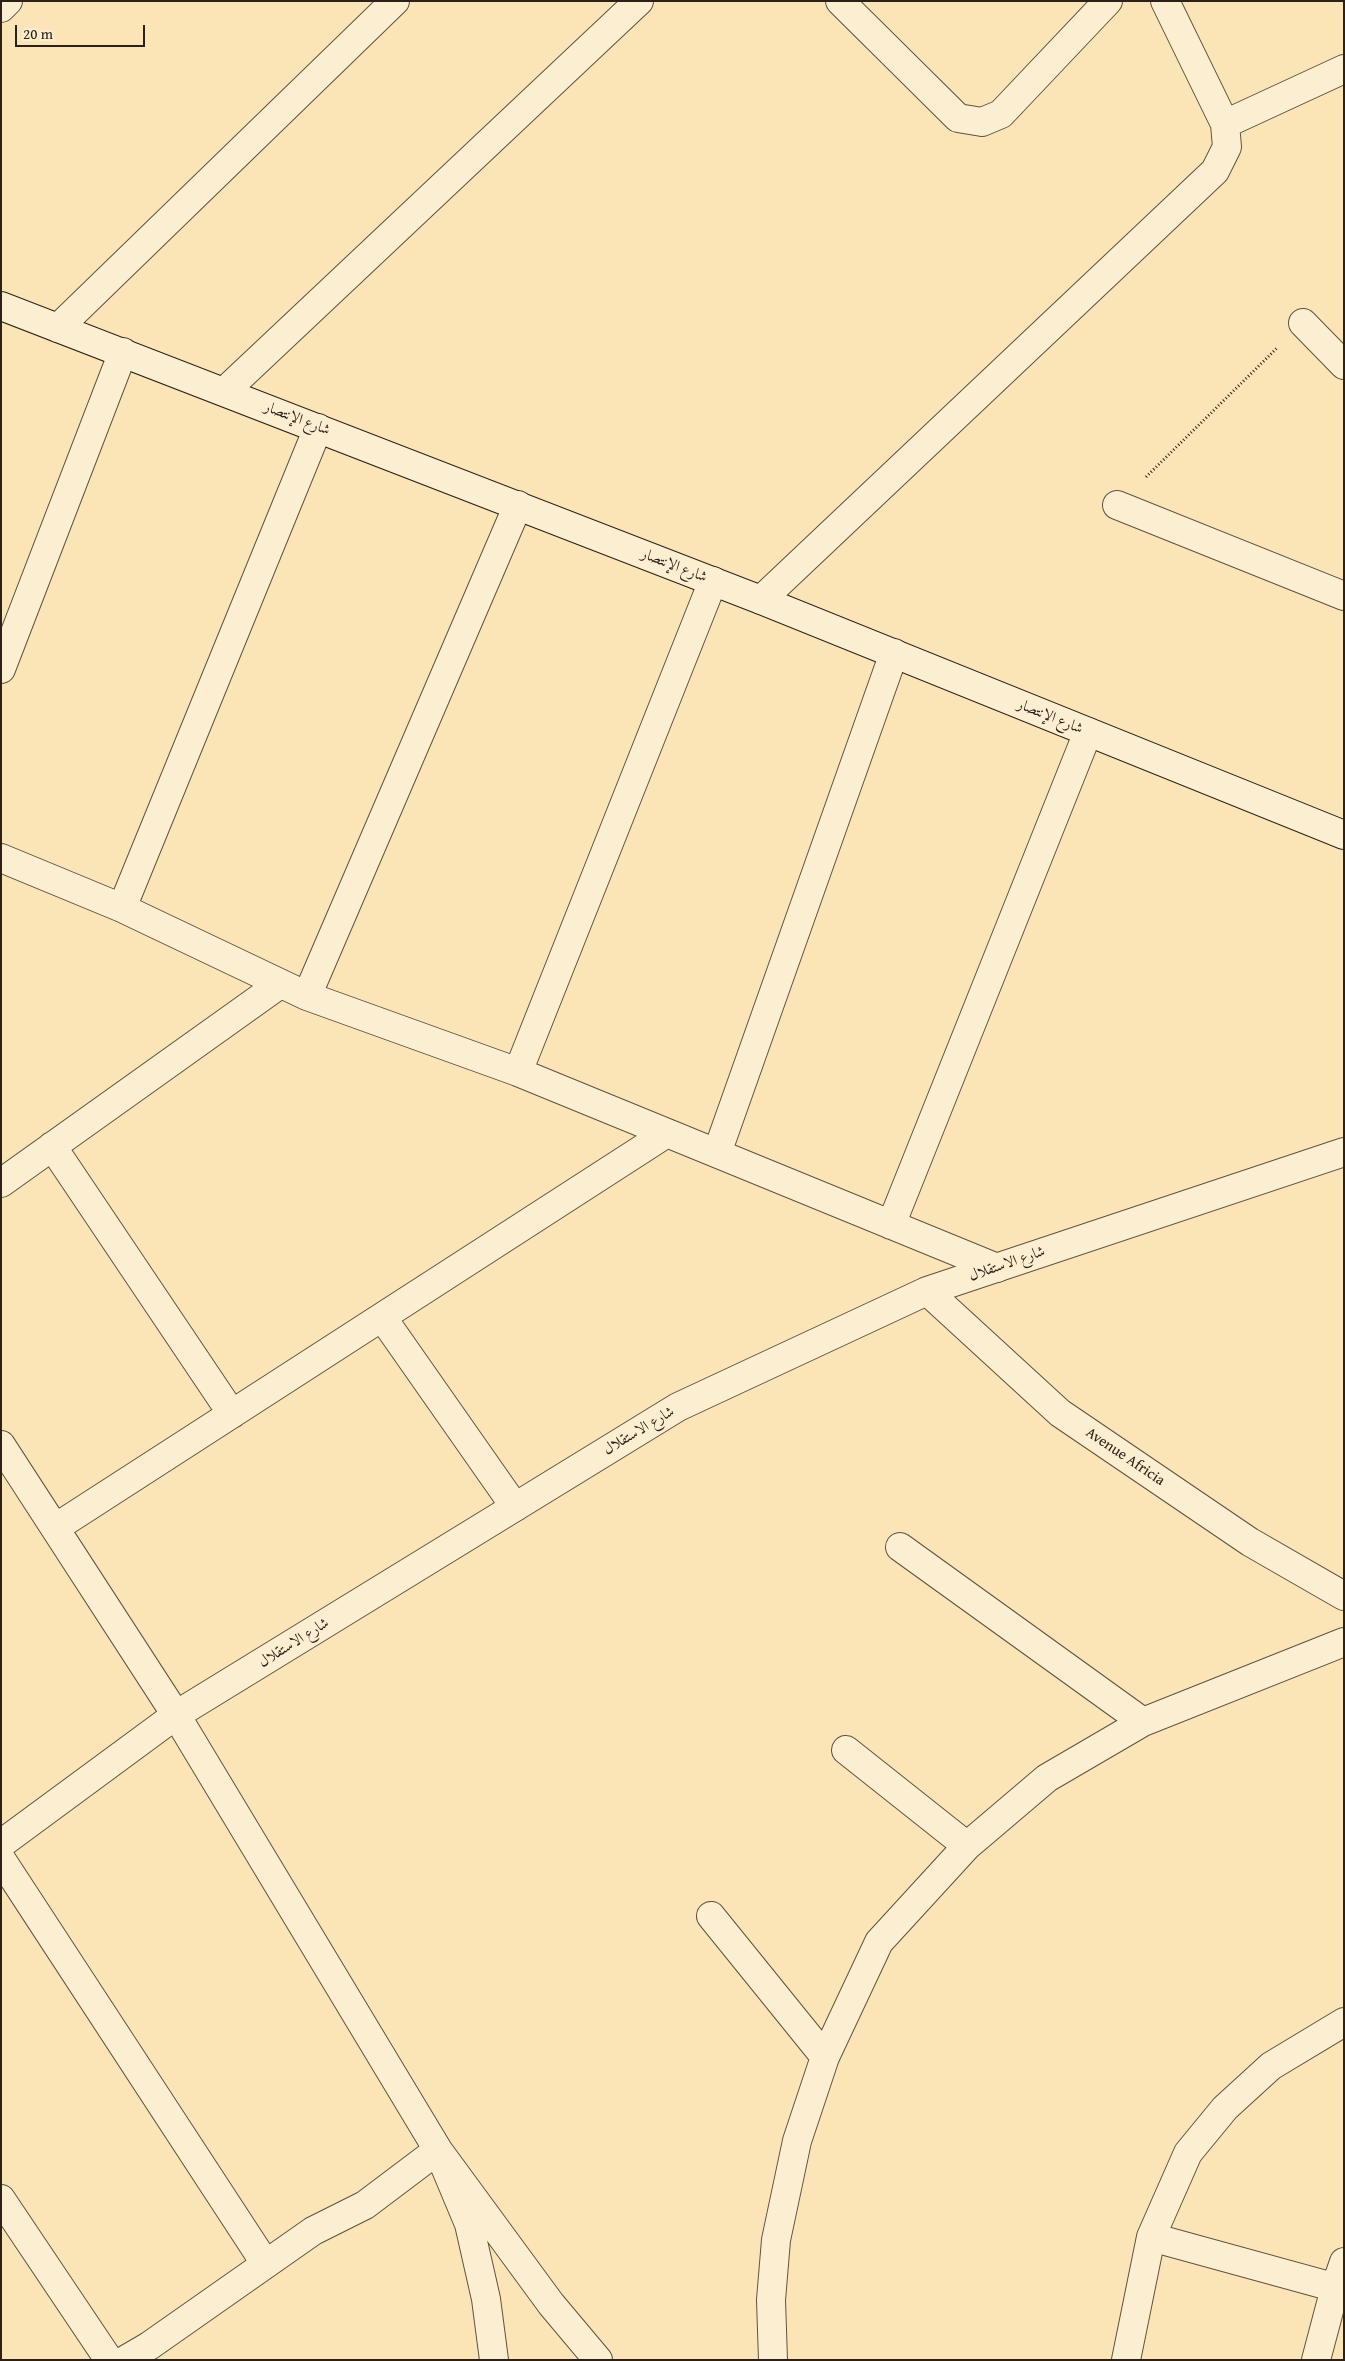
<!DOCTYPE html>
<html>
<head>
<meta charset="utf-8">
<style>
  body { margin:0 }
  #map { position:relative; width:1345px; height:2361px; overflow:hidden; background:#fbe5b7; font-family:"Gentium Book Plus",serif }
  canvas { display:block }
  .frame { position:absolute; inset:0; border:2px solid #2c2118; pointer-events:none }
  .scale { position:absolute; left:15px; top:25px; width:130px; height:22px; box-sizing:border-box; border:2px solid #2c2118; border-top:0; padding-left:6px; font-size:15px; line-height:18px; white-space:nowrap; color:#2c2118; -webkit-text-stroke:4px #fceed0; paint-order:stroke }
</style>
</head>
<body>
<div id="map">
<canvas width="1345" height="2361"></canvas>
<div class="frame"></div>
<div class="scale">20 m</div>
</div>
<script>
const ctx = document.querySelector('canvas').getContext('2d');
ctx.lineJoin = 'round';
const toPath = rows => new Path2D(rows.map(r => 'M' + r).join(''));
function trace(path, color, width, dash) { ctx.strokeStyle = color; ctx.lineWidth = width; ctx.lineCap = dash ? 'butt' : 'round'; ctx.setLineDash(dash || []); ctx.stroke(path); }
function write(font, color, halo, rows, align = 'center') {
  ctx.font = font + ' "Gentium Book Plus",Amiri,serif'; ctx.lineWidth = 5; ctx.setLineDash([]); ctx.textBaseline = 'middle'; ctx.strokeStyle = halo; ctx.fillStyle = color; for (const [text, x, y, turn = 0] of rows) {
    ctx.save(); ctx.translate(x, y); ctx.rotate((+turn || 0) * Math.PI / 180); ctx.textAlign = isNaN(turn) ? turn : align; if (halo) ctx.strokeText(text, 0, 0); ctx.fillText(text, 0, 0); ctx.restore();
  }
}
const pedestrian = toPath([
  [225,391,639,1]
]);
const minor = toPath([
  [840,1,958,118,982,122,1001,114,1108,1],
  [1,8,8,1],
  [1225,124,1344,69],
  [1303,323,1344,365],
  [58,328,395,1],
  [1117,505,1344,596],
  [761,600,1215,171,1227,147,1225,124,1165,1],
  [1,669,123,352],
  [1,858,122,908,307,996,518,1072,997,1268],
  [122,908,318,428],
  [307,996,518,505],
  [518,1072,713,581],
  [52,1146,232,1414],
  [717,1153,894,653],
  [1,1183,280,984],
  [891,1225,1088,732],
  [382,1317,515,1507],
  [1,1445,176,1715,438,2150,469,2224,486,2299,494,2360],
  [55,1528,667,1133],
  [900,1547,1143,1722],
  [846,1750,967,1846],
  [1,1859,265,2263],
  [711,1916,825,2057],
  [1,2199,109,2360],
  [1151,2237,1344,2290],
  [125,2360,149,2346,313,2231,365,2205,438,2150,551,2304,598,2360],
  [773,2360,771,2300,776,2240,797,2141,825,2057,879,1942,967,1846,1047,1778,1143,1722,1344,1642],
  [1126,2360,1151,2237,1188,2153,1225,2108,1271,2066,1344,2022],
  [1316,2360,1335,2288,1344,2262]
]);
const tertiary = toPath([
  [927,1291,1060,1413,1250,1542,1344,1596],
  [1,1844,176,1715,678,1407,927,1291,1344,1152]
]);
const secondary = toPath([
  [1,306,761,600,1344,835]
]);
trace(pedestrian, '#605240', 30);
trace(minor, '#605240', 30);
trace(tertiary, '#605240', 30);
trace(secondary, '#2c2118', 30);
trace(toPath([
  [1146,477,1277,348]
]), '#2c2118', 3, [1, 2.5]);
trace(pedestrian, '#fceed0', 28);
trace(minor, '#fceed0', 28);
trace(tertiary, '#fceed0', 28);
trace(secondary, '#fceed0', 28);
write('15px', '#2c2118', '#fceed0', [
  ["شارع الإنتصار",297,419,21],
  ["شارع الإنتصار",674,566,21],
  ["شارع الإنتصار",1050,717,22],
  ["شارع الاستقلال",1007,1264,-19],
  ["شارع الاستقلال",639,1431,-31],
  ["Avenue Africia",1125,1457,34],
  ["شارع الاستقلال",294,1643,-32]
]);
</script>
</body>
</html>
